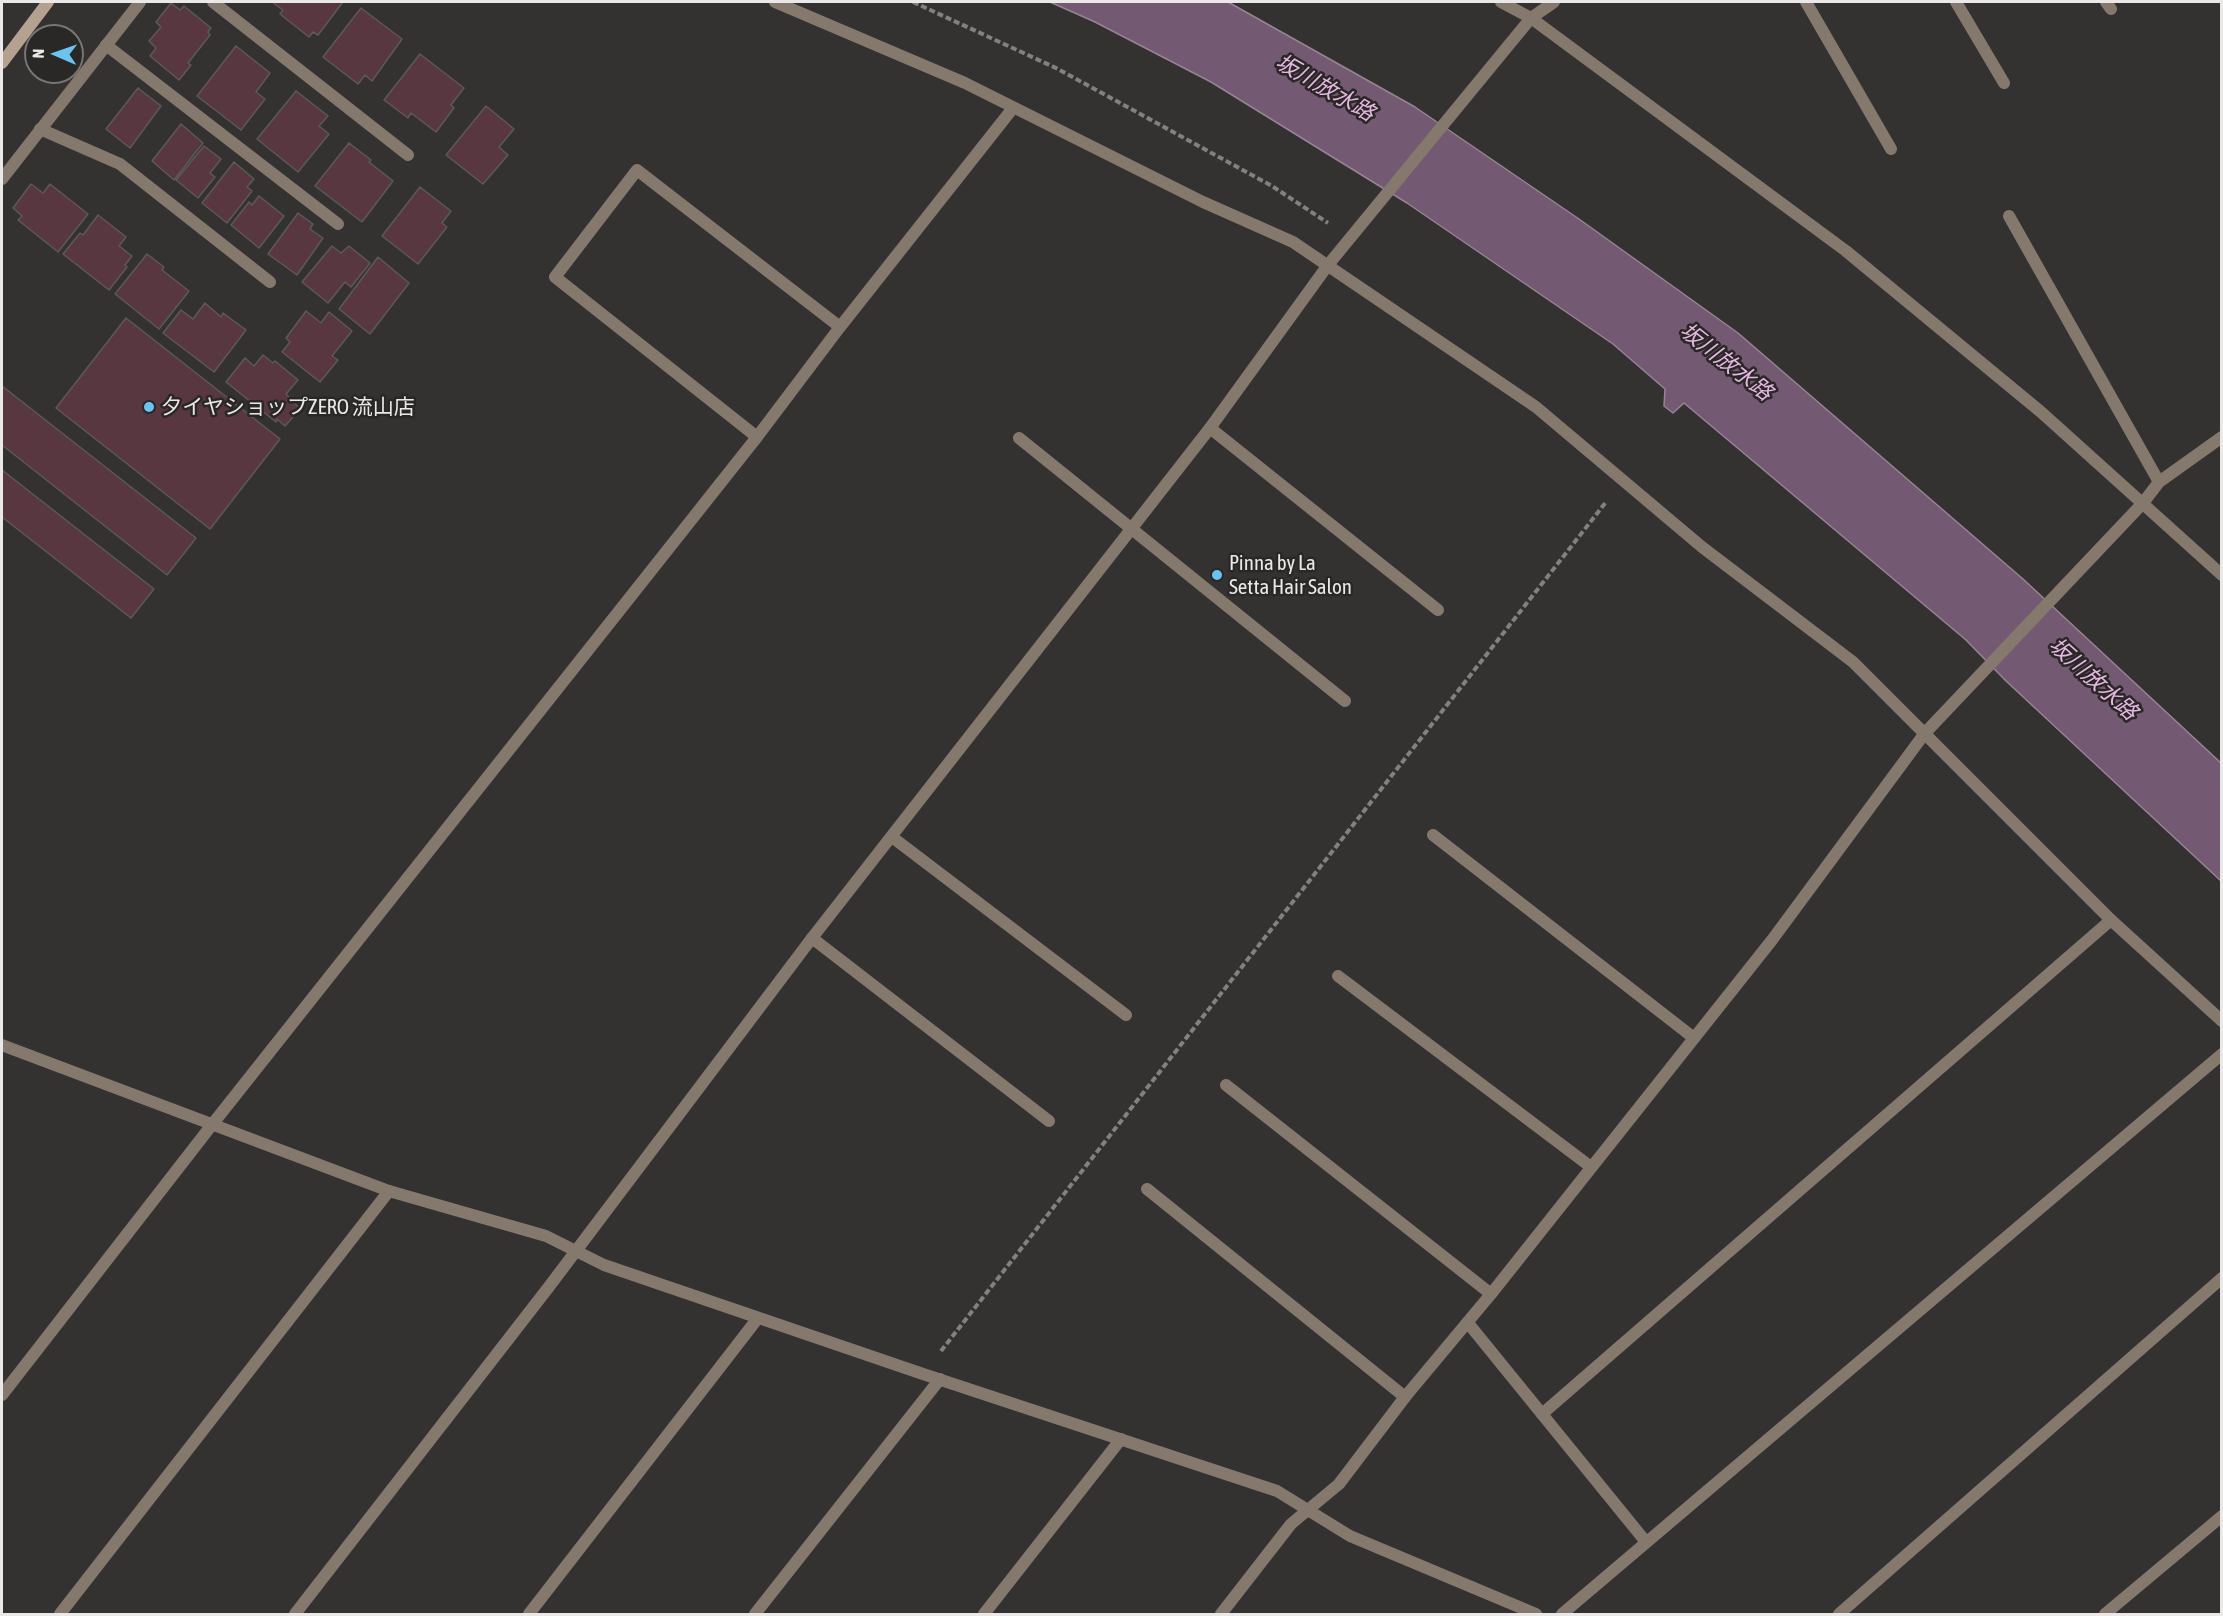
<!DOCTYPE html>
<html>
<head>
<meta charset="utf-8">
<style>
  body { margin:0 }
  #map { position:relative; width:2223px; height:1616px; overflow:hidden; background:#343131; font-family:"Asap Condensed",sans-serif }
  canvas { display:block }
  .frame { position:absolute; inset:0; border:3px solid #eae8e8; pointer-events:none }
  .north { position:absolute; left:24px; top:24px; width:60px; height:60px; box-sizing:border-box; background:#2a2727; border:2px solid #777474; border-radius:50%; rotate:272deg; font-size:16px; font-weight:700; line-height:24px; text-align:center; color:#eae8e8 }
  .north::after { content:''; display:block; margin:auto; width:21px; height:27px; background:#6bc3f2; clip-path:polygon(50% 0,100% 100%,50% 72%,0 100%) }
</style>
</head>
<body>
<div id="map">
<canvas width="2223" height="1616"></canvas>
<div class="frame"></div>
<div class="north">N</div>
</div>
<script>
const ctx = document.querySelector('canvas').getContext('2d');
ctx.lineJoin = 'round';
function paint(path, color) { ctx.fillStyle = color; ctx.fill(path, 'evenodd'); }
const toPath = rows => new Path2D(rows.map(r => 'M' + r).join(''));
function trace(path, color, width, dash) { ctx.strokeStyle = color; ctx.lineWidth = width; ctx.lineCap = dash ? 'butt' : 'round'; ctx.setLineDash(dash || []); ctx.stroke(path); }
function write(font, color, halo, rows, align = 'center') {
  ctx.font = font + ' "Asap Condensed","Noto Sans JP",sans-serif'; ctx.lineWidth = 5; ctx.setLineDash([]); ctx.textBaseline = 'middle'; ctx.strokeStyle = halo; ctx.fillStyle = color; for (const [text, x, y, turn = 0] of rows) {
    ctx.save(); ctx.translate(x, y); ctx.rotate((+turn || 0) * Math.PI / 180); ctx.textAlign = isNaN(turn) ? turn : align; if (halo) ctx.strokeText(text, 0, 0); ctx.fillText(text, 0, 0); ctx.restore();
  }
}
const water = toPath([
  [1050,2,1228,2,1415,107,1579,219,1738,333,2023,579,2221,763,2221,881,2006,681,1966,640,1684,403,1673,413,1664,406,1665,389,1613,344,1407,203,1211,82,1095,22,1050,2]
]);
paint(water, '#735971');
trace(water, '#978495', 1.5);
const building = toPath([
  [272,2,343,2,318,35,313,32,309,37,280,14,283,10,272,2],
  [171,3,180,10,184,6,211,28,208,32,210,35,188,63,191,65,179,80,150,56,156,48,149,41,161,27,156,22,171,3],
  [361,8,402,39,372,81,365,75,358,84,323,57,361,8],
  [236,46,270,73,256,92,265,99,241,130,197,96,236,46],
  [420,54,464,88,451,105,454,108,436,132,411,113,408,118,384,100,420,54],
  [138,88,161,106,130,148,106,129,138,88],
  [296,91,328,116,319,126,329,134,298,172,257,139,296,91],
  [486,106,514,129,499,147,508,155,483,184,446,155,486,106],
  [181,124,203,143,174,180,152,161,181,124],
  [349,143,371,160,369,162,393,181,362,222,315,186,349,143],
  [204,146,221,159,210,173,215,177,198,198,176,180,204,146],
  [234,162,254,179,247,187,252,191,227,223,202,203,234,162],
  [31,184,43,193,50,184,88,214,58,252,18,220,22,216,13,208,31,184],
  [420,187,451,211,442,223,447,227,418,264,382,236,420,187],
  [259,196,284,216,259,248,231,225,249,202,252,205,259,196],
  [298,213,313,224,310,229,323,238,297,275,268,254,298,213],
  [98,215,126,237,119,246,132,256,125,265,127,267,109,290,63,254,80,233,83,235,98,215],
  [332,246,341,253,349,246,370,263,351,287,345,282,328,303,302,282,332,246],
  [147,254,164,267,162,270,189,291,159,329,115,294,147,254],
  [378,257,409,283,370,334,339,309,378,257],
  [205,303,221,317,223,313,246,330,214,372,163,333,181,310,193,319,205,303],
  [306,311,321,323,329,312,352,331,332,356,338,360,320,382,282,352,290,342,286,338,306,311],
  [126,318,280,439,210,529,56,408,126,318],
  [263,355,273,363,275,361,298,380,286,394,300,409,285,426,277,419,276,422,226,382,245,358,254,366,263,355],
  [2,386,196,538,167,575,2,445,2,386],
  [2,470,154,589,131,618,2,517,2,470]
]);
paint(building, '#583741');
trace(building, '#5c595a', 1.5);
trace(toPath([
  [913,2,1056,68,1272,186,1328,223],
  [941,1351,1606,502]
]), '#828080', 4, [6, 3]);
trace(toPath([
  [213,2,408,155],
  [1806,2,1891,149],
  [1956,2,2004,83],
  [2106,2,2111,9],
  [106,45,338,224],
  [40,129,120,164,270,282],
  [2009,216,2159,482],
  [1210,428,1438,610],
  [757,437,555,277,637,170,840,327],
  [1019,438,1345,701],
  [1433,835,1694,1038],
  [892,837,1126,1015],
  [812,938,1049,1121],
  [1338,976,1591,1167],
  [1226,1085,1491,1294],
  [1147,1189,1405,1397],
  [2,1395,211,1126,757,437,840,327,1013,108],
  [1542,1414,2111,920],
  [60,1614,389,1191],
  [529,1614,758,1318],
  [984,1614,1121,1439],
  [2105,1614,2222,1516]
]), '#85796e', 12);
trace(toPath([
  [775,2,965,83,1203,202,1293,242,1536,407,1702,547,1853,662,2111,920,2222,1021],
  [1501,2,1531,18,1846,251,2041,412,2222,575],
  [2,179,140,2],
  [2,1045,389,1191,546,1236,604,1265,923,1374,1277,1491,1350,1536,1536,1614],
  [1468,1323,1646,1542],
  [295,1614,548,1288,812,938,1210,428,1328,265,1531,18,1554,2],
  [755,1614,940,1379],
  [1221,1614,1291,1524,1339,1484,1405,1397,1491,1294,1772,940,1925,733,2143,503,2159,482,2222,437],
  [1562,1614,2222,1054],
  [1839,1614,2222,1278]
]), '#85796e', 12);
trace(toPath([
  [2,63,48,2]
]), '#b4a190', 12);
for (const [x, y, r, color] of [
  [149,407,6,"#6bc3f2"],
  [1217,575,6,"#6bc3f2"]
]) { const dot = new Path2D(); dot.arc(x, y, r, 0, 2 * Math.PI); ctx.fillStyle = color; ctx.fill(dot); trace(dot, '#2a2727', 2); }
write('21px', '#eae8e8', '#2a2727', [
  ["夕イヤショップZERO 流山店",161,407],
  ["Pinna by La",1229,563],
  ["Setta Hair Salon",1229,587]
], 'left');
write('italic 22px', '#e6b7e2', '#2a2727', [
  ["坂川放水路",1325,88,30],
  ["坂川放水路",1726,362,38],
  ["坂川放水路",2093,679,42]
]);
</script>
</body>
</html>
